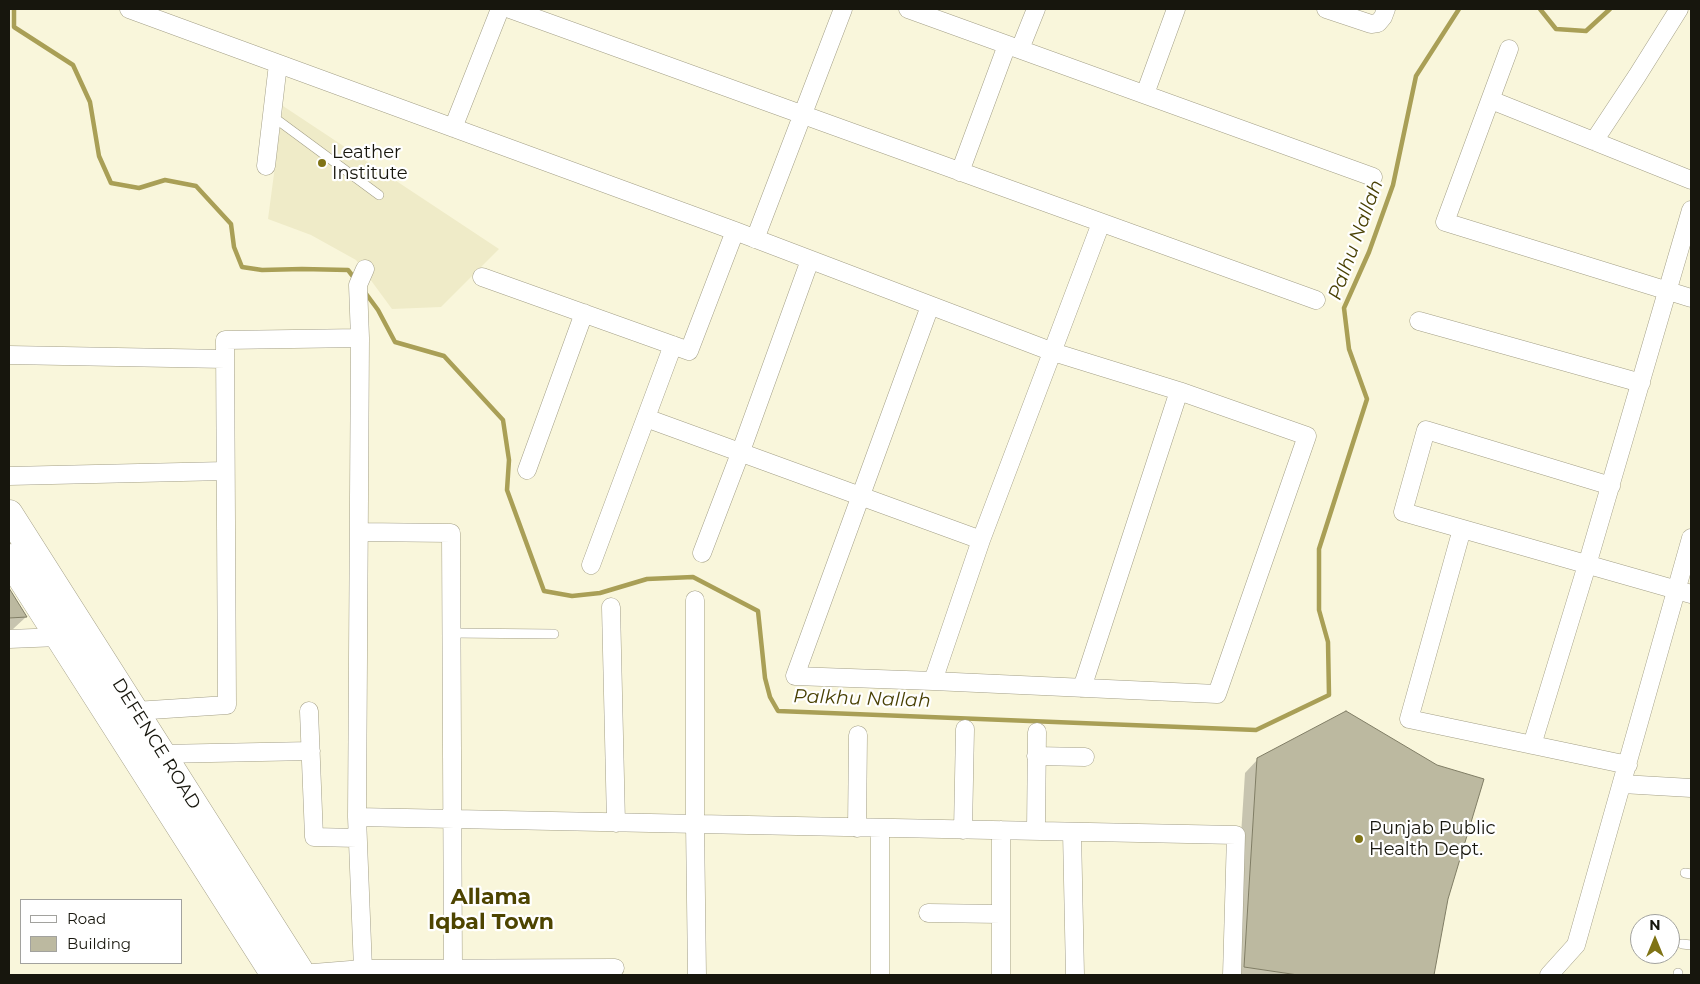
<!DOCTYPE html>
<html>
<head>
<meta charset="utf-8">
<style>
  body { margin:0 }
  #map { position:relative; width:1700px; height:984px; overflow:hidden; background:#f9f6db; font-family:Montserrat,sans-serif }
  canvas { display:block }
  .frame { position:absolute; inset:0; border:10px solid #17160d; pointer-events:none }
  .legend { position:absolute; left:20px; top:899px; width:162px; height:65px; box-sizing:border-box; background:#fff; border:1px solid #a2a29e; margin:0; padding:6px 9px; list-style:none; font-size:15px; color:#17160d }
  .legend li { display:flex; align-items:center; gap:10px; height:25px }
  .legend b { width:25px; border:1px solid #a2a29e }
  .north { position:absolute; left:1630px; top:914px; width:50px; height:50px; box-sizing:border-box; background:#fff; border:1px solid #a2a29e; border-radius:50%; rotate:0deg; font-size:14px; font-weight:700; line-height:20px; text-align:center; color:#17160d }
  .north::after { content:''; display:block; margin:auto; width:18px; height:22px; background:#7f7315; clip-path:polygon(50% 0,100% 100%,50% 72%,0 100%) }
</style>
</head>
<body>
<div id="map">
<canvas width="1700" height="984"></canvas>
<div class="frame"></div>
<ul class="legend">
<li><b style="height:6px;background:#fff"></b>Road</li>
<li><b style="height:14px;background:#bcb9a0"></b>Building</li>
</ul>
<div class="north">N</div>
</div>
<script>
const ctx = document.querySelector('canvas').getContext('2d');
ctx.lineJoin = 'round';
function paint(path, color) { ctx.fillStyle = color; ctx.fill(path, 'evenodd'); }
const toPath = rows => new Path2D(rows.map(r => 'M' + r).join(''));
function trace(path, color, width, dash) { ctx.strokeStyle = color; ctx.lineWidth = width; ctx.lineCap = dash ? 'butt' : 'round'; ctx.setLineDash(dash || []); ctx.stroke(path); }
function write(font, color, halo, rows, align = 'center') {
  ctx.font = font + ' Montserrat,sans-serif'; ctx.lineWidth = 4.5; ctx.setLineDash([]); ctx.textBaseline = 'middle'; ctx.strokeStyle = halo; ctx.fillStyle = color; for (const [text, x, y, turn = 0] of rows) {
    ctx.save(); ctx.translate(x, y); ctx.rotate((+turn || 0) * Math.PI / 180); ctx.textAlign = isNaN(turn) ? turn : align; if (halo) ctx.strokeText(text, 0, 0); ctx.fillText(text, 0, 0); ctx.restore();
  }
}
paint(toPath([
  [283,106,499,249,441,307,392,309,356,260,311,235,268,219]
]), '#efebc8');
paint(toPath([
  [9,590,26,617,13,629,9,630],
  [1258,759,1446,899,1432,975,1232,975,1245,773]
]), '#0003');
trace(toPath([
  [14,9,14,27,73,65,90,102,99,156,111,183,139,188,165,180,196,186,231,224,234,247,242,267,262,270,302,269,348,270,355,279],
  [1540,9,1556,29,1586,31,1610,9],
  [364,291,378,310,395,342,444,356,503,420,509,460,507,490,544,591,572,596,600,593,647,579,693,577,758,611,765,678,770,697,778,711,1256,730,1329,695,1328,642,1319,610,1319,549,1367,399,1349,349,1344,308,1369,252,1393,185,1416,76,1459,9]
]), '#a99f56', 4.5);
const building = toPath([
  [9,588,27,617,9,618,9,588],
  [1346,711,1437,765,1484,779,1448,899,1434,975,1298,975,1244,967,1257,758,1346,711]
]);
paint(building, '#bcb9a0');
trace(building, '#807d65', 1);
const lane = toPath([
  [272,116,379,195],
  [451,633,554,634],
  [1685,873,1691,874],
  [1682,944,1691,945],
  [1678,975,1678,973]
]);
const street = toPath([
  [129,9,735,231,1053,352,1179,391,1307,436,1217,694,933,681,795,676,930,306],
  [510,9,1316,300],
  [908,9,1373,177],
  [1326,9,1371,24,1378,23,1383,17,1386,9],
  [1020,49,1036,9],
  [1509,49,1445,222,1691,298],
  [1145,94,1176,9],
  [1491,100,1691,180],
  [453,128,500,9],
  [1594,141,1637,76,1679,9],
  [266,166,278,64],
  [960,172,1007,45],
  [755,239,843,9],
  [482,277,689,351,735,231],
  [1419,321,1641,383],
  [9,355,225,359],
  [646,418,981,540],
  [527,470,584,313],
  [9,476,225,471],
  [1611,486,1426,430,1403,512,1691,594],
  [1462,529,1409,719,1628,765],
  [359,532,451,533,453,969],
  [702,553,741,451,810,260],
  [591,565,673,345],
  [695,600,695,824,697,975],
  [611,607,616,823],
  [9,639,59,637],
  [933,681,981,540,1101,223],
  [1082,688,1179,391],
  [135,711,227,705,225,340,360,338],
  [309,711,314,837,357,838],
  [1532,745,1587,565,1691,210],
  [161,754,311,751],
  [1036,756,1085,757],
  [1622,784,1691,788],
  [357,817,1236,835,1232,975],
  [857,828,858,735],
  [963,830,965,729],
  [1036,831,1037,732],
  [1072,832,1075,975],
  [928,913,1001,914],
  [363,969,357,817,360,338,358,285,365,269],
  [301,974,363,969,615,968],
  [880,975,880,828],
  [1001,975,1001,830],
  [1549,975,1576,945,1691,538]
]);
const primary = toPath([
  [9,514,302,975],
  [9,558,275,975]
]);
trace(lane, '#a39f87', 10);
trace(street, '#a39f87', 19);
trace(primary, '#a39f87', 29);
trace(lane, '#fff', 9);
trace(street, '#fff', 18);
trace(primary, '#fff', 28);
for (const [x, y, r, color] of [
  [322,163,5,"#7f7315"],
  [1359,839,5,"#7f7315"]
]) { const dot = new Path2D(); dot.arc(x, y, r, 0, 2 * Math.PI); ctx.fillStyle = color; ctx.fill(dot); trace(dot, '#fff', 2); }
write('18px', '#17160d', '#fff', [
  ["Leather",332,153],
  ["Institute",332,174],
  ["Punjab Public",1369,829],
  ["Health Dept.",1369,850]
], 'left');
write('18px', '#17160d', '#fff', [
  ["DEFENCE ROAD",156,744,58]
]);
write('italic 19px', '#494104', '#fff', [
  ["Palhu Nallah",1356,240,-70],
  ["Palkhu Nallah",862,699,2]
]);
write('bold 22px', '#4d4400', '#fff', [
  ["Allama",491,898],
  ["Iqbal Town",491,923]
]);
</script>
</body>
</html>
